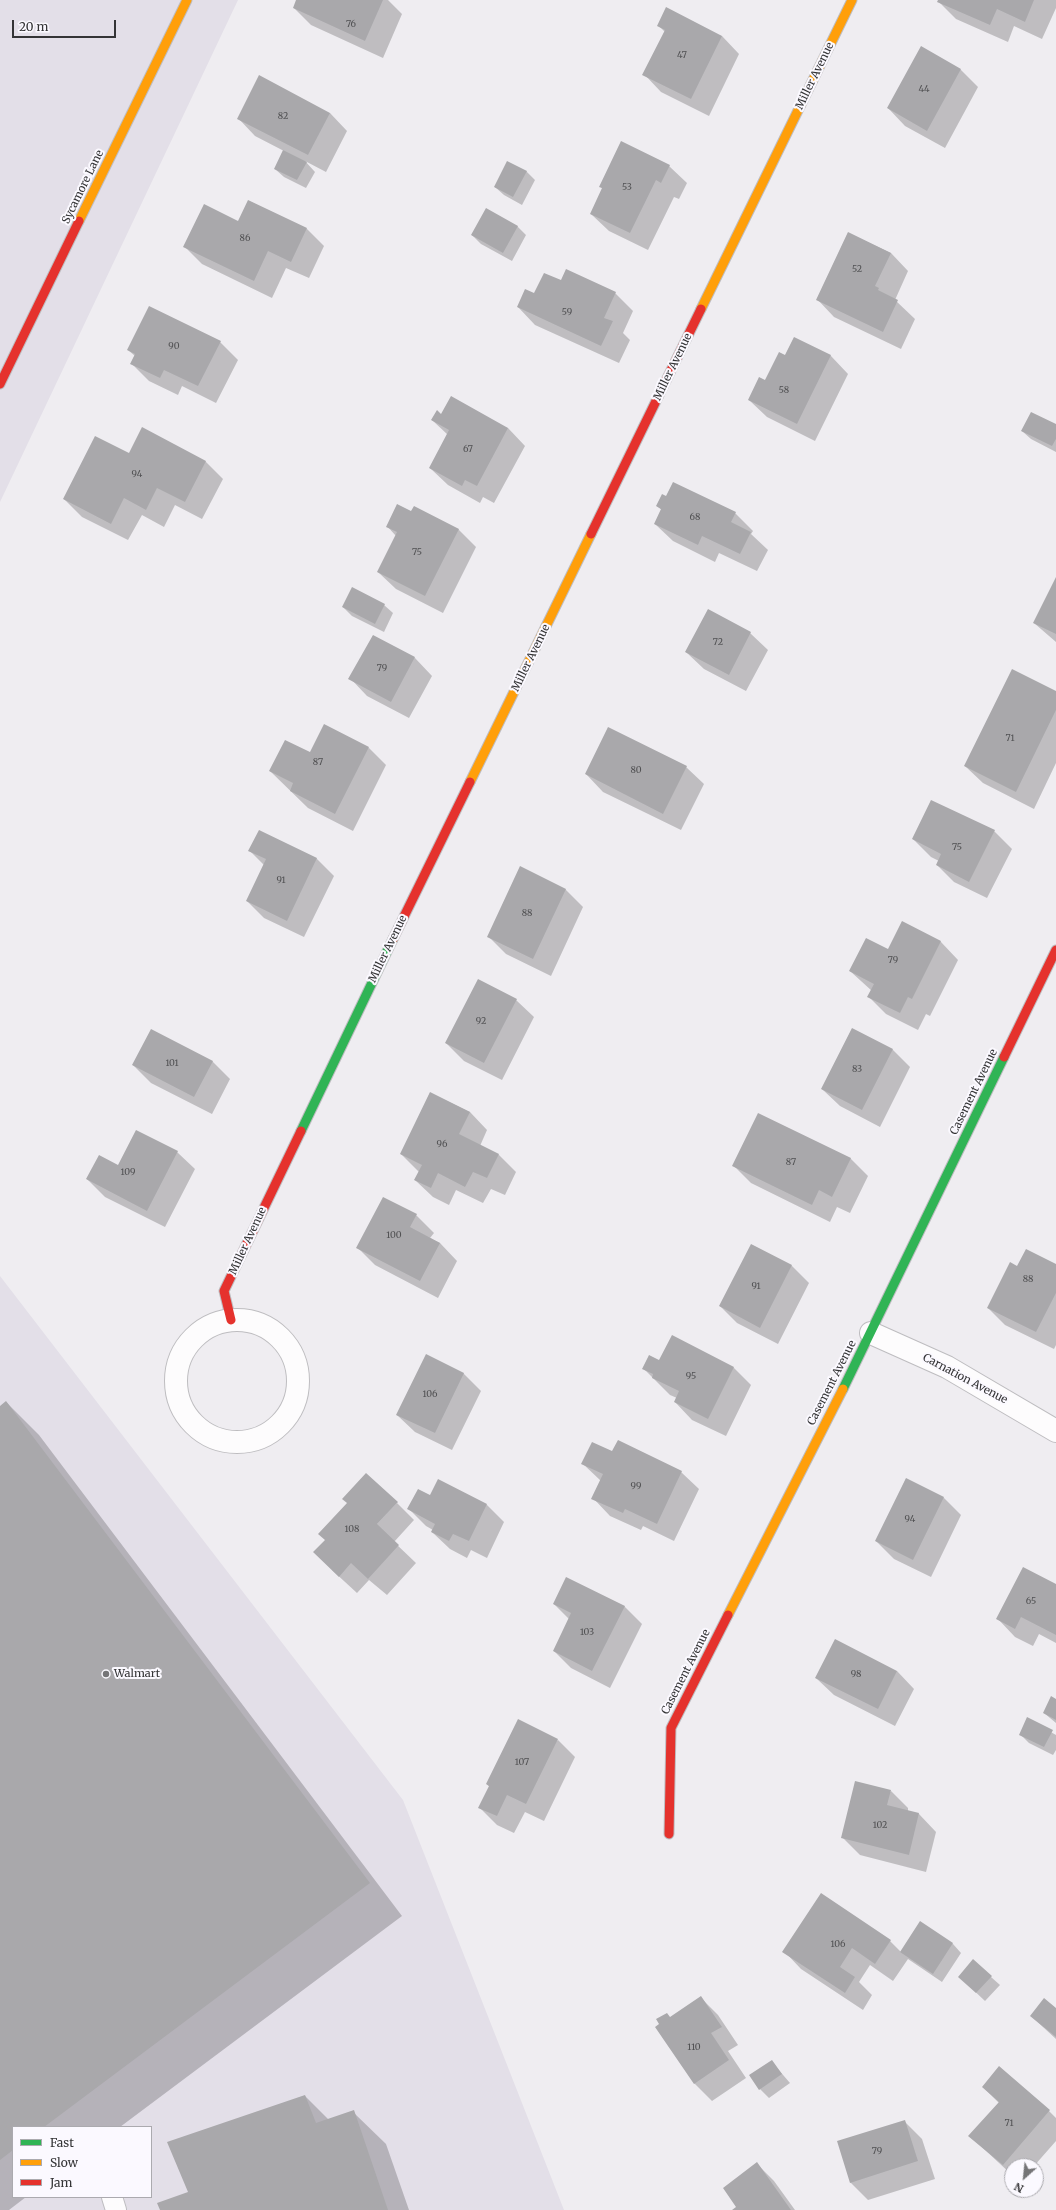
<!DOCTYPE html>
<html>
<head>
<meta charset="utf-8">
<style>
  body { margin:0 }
  #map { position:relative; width:1056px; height:2210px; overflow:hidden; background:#efedf1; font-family:Merriweather,serif }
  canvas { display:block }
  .legend { position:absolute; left:12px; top:2126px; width:140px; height:72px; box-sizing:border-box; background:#fbf9ff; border:1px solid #abaaaf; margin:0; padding:5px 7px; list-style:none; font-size:12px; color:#343436 }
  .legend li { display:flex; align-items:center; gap:8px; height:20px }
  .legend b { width:20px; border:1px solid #abaaaf }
  .north { position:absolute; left:1004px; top:2158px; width:40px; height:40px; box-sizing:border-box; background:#fbf9ff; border:1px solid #abaaaf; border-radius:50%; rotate:207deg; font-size:11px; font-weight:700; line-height:16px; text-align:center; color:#343436 }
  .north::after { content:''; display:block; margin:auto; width:14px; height:18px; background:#757577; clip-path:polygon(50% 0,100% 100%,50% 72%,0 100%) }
  .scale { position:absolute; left:12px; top:20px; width:104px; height:18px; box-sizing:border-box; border:2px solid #343436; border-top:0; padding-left:5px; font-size:12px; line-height:14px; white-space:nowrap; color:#343436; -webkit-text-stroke:3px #fbf9ff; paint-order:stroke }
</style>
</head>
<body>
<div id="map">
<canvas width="1056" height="2210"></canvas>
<ul class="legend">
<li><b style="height:5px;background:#30b455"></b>Fast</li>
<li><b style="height:5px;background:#ff9f0a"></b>Slow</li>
<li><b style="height:5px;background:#e5322d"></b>Jam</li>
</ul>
<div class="north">N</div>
<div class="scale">20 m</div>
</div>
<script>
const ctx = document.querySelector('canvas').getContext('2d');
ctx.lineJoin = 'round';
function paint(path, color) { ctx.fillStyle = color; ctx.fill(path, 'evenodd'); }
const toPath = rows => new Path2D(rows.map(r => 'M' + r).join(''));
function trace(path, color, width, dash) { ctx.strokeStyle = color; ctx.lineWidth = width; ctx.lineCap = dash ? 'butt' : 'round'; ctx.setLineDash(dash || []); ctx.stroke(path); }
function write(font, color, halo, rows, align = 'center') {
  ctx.font = font + ' Merriweather,serif'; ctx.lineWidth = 4; ctx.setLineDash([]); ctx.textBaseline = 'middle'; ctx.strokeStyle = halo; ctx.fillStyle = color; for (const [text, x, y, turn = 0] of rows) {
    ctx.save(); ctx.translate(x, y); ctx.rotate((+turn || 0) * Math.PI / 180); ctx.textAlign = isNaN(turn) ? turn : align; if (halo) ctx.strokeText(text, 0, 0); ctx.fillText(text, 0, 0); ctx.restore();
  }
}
paint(toPath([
  [0,0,238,0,0,502],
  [0,1276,403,1800,564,2210,0,2210],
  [13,2127,151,2127,151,2197,13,2197]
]), '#e3dfe8');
paint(toPath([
  [297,0,388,0,402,14,383,58,311,25,294,8],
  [939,0,1056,0,1056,8,1042,39,1014,26,1008,42,956,19,939,2],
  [658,25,722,36,739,54,709,116,661,92,644,74,665,32],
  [921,48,961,70,978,87,945,148,905,126,888,108],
  [330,113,347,131,326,172,305,161,315,172,306,188,284,177,275,169,284,151,255,136,238,118],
  [669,166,687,183,679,199,674,197,648,250,609,231,591,214,603,189,600,186],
  [526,171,535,180,522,205,504,195,495,187],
  [249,201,307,229,324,246,309,278,286,268,272,298,202,264,185,247,239,222],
  [517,226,526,235,512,261,481,244,472,235],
  [848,233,891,253,908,271,895,300,915,319,901,349,834,317,817,299],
  [561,282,615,293,633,311,623,333,630,340,619,363,535,325,518,307,534,294],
  [794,338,831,356,848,374,815,441,767,417,749,400,785,356],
  [220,342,238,360,216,403,182,386,178,395,149,381,132,364,135,356,128,350],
  [442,415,508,428,525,446,494,503,483,497,480,503,448,485,430,468,448,435,432,420],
  [1056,425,1056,452,1031,439,1022,431],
  [129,454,205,461,223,479,202,519,175,505,164,527,142,515,128,540,82,517,64,499],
  [657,506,735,513,753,531,751,534,768,550,757,571,719,553,715,562,673,541,655,524,662,510],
  [412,512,458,529,476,547,443,613,396,589,378,572,396,536,387,526],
  [1056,579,1056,642,1034,623],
  [384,605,393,613,384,632,352,616,343,607],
  [750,633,768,650,746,691,704,669,686,652],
  [373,636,415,658,432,676,409,718,367,696,350,678],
  [1056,692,1056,763,1034,809,983,783,965,766],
  [369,748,386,765,353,831,308,808,270,771,310,754],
  [686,767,704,784,681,830,603,792,586,774],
  [994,831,1012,849,987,898,954,882,937,865,939,861,931,857,913,839],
  [250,851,316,858,334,876,304,937,264,918,247,901,264,865],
  [565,889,583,907,551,976,506,954,488,936],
  [902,922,941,942,958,960,930,1016,926,1014,918,1030,886,1014,869,997,872,991,850,971,888,951],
  [516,1000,534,1017,502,1080,464,1061,446,1043],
  [852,1029,893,1050,910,1067,880,1127,840,1106,822,1089],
  [212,1061,230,1079,212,1114,151,1083,133,1065],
  [430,1093,470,1112,487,1130,480,1146,499,1155,516,1172,505,1195,491,1189,483,1203,456,1190,449,1205,433,1197,415,1180,419,1172,401,1154],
  [177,1152,195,1169,165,1227,105,1197,87,1179,118,1166],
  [850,1158,868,1176,850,1213,837,1207,830,1222,751,1183,733,1165],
  [416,1215,434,1233,430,1238,440,1243,457,1261,438,1298,375,1265,357,1247],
  [752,1245,792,1266,809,1283,778,1344,737,1323,720,1306],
  [1056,1265,1056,1345,1054,1349,1005,1325,988,1308,1017,1267],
  [672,1337,734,1368,751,1385,726,1436,692,1420,675,1402,677,1398,670,1395,644,1369,659,1362],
  [463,1373,481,1391,452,1450,415,1432,397,1415],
  [6,1402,39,1435,402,1916,120,2127,13,2127,13,2197,26,2197,9,2210,0,2210,0,1407],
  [613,1453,681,1472,699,1489,674,1541,643,1526,641,1530,610,1516,593,1498,601,1481,582,1463],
  [906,1479,944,1498,961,1515,931,1577,894,1559,876,1541],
  [439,1481,487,1505,504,1522,487,1558,471,1550,467,1558,450,1549,432,1532,433,1530,426,1526,409,1509,431,1496],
  [397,1503,414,1520,394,1542,416,1563,387,1595,369,1580,357,1593,332,1570],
  [1056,1585,1056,1643,1039,1634,1033,1646,1015,1637,998,1619],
  [554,1604,624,1606,642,1624,610,1688,571,1668,554,1651,569,1619],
  [897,1671,914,1689,895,1726,834,1695,816,1678],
  [1056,1700,1056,1723,1044,1713],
  [1028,1719,1056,1735,1056,1750,1053,1755,1029,1743,1020,1734],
  [558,1740,575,1757,544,1821,525,1812,514,1833,497,1825,480,1808,490,1787,487,1784],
  [891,1791,908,1808,908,1811,919,1814,936,1832,926,1872,860,1855,842,1837],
  [821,1895,890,1941,901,1952,921,1923,953,1944,961,1953,942,1982,908,1959,893,1981,870,1965,859,1982,872,1995,863,2010,801,1969,784,1951],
  [973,1961,1000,1985,985,2001,968,1985],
  [701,1998,718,2015,738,2045,728,2051,746,2078,712,2101,694,2083,671,2018],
  [1056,2009,1056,2039,1031,2016],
  [771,2061,790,2083,769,2098,760,2089],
  [983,2087,1049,2111,1056,2118,1056,2141,1034,2166,1012,2166,1012,2175,970,2136,999,2103],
  [305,2096,329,2120,353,2112,386,2144,409,2210,161,2210,189,2193],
  [905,2122,922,2139,935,2179,868,2200,850,2182],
  [757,2164,774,2181,795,2210,734,2210,738,2207]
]), '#0003');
paint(toPath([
  [296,0,383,0,365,41,293,8],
  [938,0,1034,0,1025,22,997,9,990,25,937,2],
  [666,7,722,36,691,99,642,75,665,30,657,26],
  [921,46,961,69,927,131,887,108],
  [259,75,330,113,308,155,237,119],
  [621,141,670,165,661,183,656,180,630,233,590,214,602,188,599,187],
  [283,150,307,162,297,180,274,169],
  [507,161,527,171,513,197,494,187],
  [248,200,307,228,291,262,268,251,254,281,183,247,204,204,238,221],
  [486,208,518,226,503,253,471,235],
  [848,232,891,253,875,286,879,288,878,290,898,300,883,332,816,300],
  [566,269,616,292,604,318,613,321,601,346,517,307,525,289,534,293,544,273,561,280],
  [149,306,221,341,198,386,164,370,160,378,130,364,135,354,127,350],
  [794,337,831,355,797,424,748,400,759,377,765,380,779,352,785,355],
  [451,396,508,428,477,486,465,480,462,486,429,468,449,430,431,420,437,410,441,414],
  [1031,412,1056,424,1056,439,1052,446,1021,431],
  [142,427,206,461,185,502,157,488,146,510,124,498,111,524,63,499,95,436,129,453],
  [673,482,736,512,731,522,751,532,740,554,702,536,698,545,654,524,661,509,656,506,662,494,666,496],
  [397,504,411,511,414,506,459,529,425,596,377,572,397,532,386,527],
  [1056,577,1056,634,1033,623],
  [352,587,385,604,375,624,342,607],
  [708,609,751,632,729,675,685,652],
  [373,635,415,657,391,702,348,679],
  [1012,669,1056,691,1056,710,1016,792,964,766],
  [324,724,369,747,335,814,290,791,293,783,269,771,285,740,310,752],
  [608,727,687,766,663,814,585,774],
  [931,800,995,830,969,882,936,865,941,854,912,839],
  [259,830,317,858,287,921,246,901,266,859,248,851],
  [520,866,566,889,533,959,487,937],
  [902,921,941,941,912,999,908,997,900,1013,867,997,874,984,849,971,866,938,888,949],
  [478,979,517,999,484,1063,445,1043],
  [852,1028,893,1049,862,1110,821,1089],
  [151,1029,213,1061,194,1097,132,1065],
  [430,1092,470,1112,459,1134,499,1154,487,1178,473,1172,465,1187,438,1173,431,1188,414,1180,422,1165,400,1154],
  [758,1113,851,1158,832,1197,819,1190,812,1205,732,1166],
  [136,1130,178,1151,147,1211,86,1179,99,1155,118,1165],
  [383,1197,417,1214,410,1227,440,1243,420,1281,356,1248],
  [751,1244,792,1265,760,1328,719,1306],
  [1026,1249,1056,1264,1056,1293,1036,1332,987,1308,1010,1262,1017,1266],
  [672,1335,734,1367,708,1419,674,1402,679,1391,652,1378,653,1374,642,1369,649,1355,659,1360],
  [426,1354,464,1373,435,1433,396,1415],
  [6,1401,370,1883,44,2127,13,2127,13,2150,0,2160,0,1406],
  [618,1440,682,1471,657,1524,625,1509,623,1513,591,1499,603,1474,581,1464,592,1442,612,1451],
  [366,1473,398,1502,377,1524,399,1545,368,1579,351,1563,339,1577,313,1552,325,1540,318,1534,347,1503,342,1499],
  [906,1478,944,1497,913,1560,875,1541],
  [438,1479,487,1504,469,1541,453,1534,449,1541,431,1532,435,1524,407,1509,418,1489,430,1495],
  [1023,1567,1056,1584,1056,1635,1021,1617,1015,1629,996,1619],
  [566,1577,625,1606,592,1671,553,1651,571,1613,553,1604],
  [835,1639,897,1671,878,1709,815,1678],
  [1051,1696,1056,1699,1056,1720,1043,1713],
  [1027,1717,1053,1730,1044,1747,1019,1735],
  [518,1719,558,1739,526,1804,507,1795,497,1816,478,1808,489,1786,486,1784],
  [855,1781,891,1790,887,1805,919,1813,909,1855,841,1838],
  [821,1893,891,1940,875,1964,852,1948,840,1967,855,1977,845,1993,782,1952],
  [920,1921,953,1943,933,1974,900,1952],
  [973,1959,992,1976,976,1993,958,1977],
  [701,1996,722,2027,711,2033,729,2060,694,2084,655,2027,659,2024,656,2019,667,2013,670,2017],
  [1044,1998,1056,2008,1056,2037,1030,2016],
  [772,2060,782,2074,759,2090,749,2075],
  [999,2066,1050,2110,1003,2165,968,2136,999,2102,982,2087],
  [305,2095,316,2123,354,2110,388,2210,160,2210,157,2203,188,2192,167,2142],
  [905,2120,918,2161,850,2183,837,2141],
  [757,2162,791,2210,732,2210,736,2207,723,2188]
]), '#a9a8ab');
const lane = toPath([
  [112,2197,116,2210]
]);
const street = toPath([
  '176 1381a61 61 0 1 1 122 0a61 61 0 1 1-122 0Z',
  [871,1333,947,1367,1056,1431]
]);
const fast = toPath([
  [301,1131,393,939],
  [843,1389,1004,1057]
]);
const slow = toPath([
  [79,221,187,0],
  [701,309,852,0],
  [470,782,591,534],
  [728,1615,843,1389]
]);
const jam = toPath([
  [0,384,79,221],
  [591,534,701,309],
  [393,939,470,782],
  [1004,1057,1056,950],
  [231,1320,224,1291,301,1131],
  [669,1834,671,1728,728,1615]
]);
trace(lane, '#bebdc0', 22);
trace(street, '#bebdc0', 24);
trace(fast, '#bebdc0', 11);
trace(slow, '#bebdc0', 11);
trace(jam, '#bebdc0', 11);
trace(lane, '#fdfcfd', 20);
trace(street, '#fdfcfd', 22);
trace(fast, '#30b455', 9);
trace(slow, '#ff9f0a', 9);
trace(jam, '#e5322d', 9);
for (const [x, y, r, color] of [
  [106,1674,4,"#757577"]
]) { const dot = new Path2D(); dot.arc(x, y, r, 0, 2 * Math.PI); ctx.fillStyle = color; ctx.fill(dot); trace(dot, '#fbf9ff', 1.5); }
write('9px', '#515153', null, [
  ["76",351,24],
  ["47",682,55],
  ["44",924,89],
  ["82",283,116],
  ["53",627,187],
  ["86",245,238],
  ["52",857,269],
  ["59",567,312],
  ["90",174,346],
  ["58",784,390],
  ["67",468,449],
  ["94",137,474],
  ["68",695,517],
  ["75",417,552],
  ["72",718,642],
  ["79",382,668],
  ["71",1010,738],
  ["87",318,762],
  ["80",636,770],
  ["75",957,847],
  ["91",281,880],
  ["88",527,913],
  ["79",893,960],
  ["92",481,1021],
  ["101",172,1063],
  ["83",857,1069],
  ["96",442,1144],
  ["87",791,1162],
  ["109",128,1172],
  ["100",394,1235],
  ["88",1028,1279],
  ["91",756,1286],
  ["95",691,1376],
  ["106",430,1394],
  ["99",636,1486],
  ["94",910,1519],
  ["108",352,1529],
  ["65",1031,1601],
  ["103",587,1632],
  ["98",856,1674],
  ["107",522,1762],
  ["102",880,1825],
  ["106",838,1944],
  ["110",694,2047],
  ["71",1009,2123],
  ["79",877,2151]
]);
write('11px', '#343436', '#fbf9ff', [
  ["Miller Avenue",815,76,-64],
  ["Sycamore Lane",83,187,-64],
  ["Miller Avenue",673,367,-64],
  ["Miller Avenue",531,658,-64],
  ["Miller Avenue",388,949,-64],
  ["Casement Avenue",974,1092,-64],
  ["Miller Avenue",248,1241,-65],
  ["Carnation Avenue",965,1379,28],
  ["Casement Avenue",832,1383,-63],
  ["Casement Avenue",686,1672,-63]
]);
write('11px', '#343436', '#fbf9ff', [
  ["Walmart",114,1674]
], 'left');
</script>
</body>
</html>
